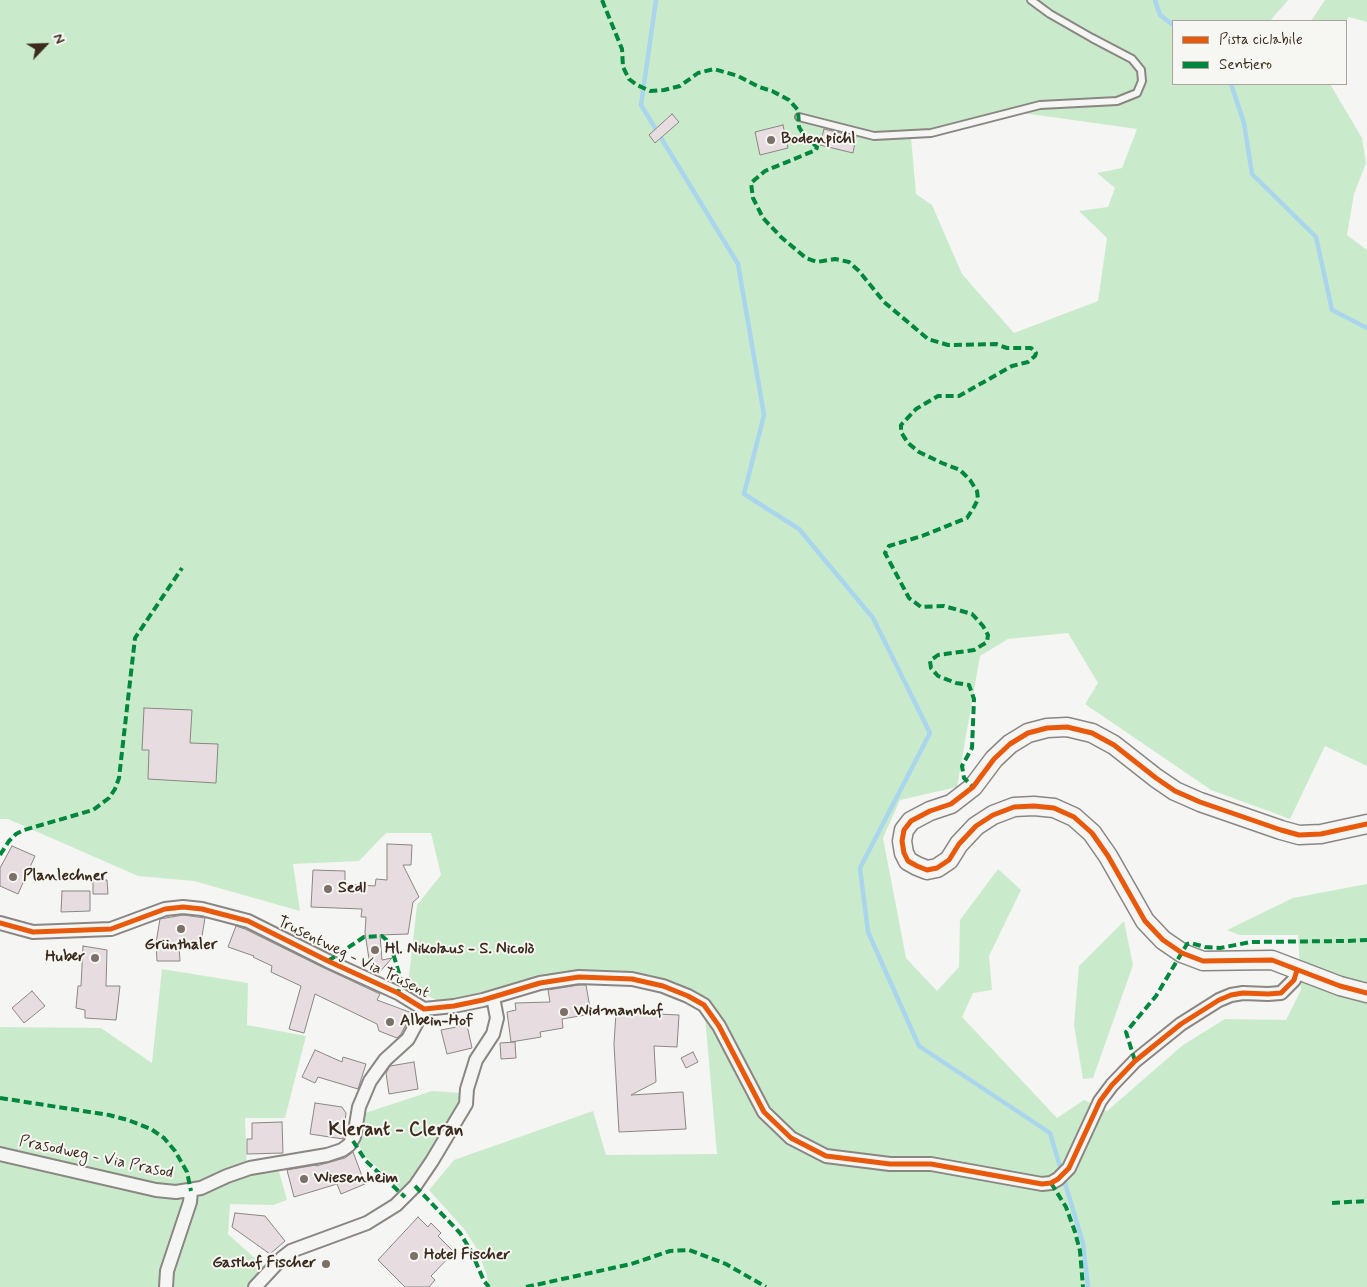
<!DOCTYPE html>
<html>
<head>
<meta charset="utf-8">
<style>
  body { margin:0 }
  #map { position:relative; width:1367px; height:1287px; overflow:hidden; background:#f5f5f3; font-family:Mynerve,sans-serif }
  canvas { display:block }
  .legend { position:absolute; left:1172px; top:20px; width:175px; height:65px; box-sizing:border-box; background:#f6f6f2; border:1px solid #aba49d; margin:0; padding:6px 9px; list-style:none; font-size:15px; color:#3b2a1e }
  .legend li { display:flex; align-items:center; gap:10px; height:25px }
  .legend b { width:25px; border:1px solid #aba49d }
  .north { position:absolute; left:20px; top:20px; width:50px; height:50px; -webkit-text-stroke:4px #f6f6f2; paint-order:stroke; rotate:66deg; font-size:14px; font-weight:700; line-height:20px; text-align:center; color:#3b2a1e }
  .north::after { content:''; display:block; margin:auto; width:18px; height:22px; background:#3b2a1e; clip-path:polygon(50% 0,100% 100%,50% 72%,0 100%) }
</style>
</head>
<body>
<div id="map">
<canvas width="1367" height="1287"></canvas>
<ul class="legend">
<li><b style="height:6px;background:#e8590c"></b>Pista ciclabile</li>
<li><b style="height:6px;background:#00873e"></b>Sentiero</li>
</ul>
<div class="north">N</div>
</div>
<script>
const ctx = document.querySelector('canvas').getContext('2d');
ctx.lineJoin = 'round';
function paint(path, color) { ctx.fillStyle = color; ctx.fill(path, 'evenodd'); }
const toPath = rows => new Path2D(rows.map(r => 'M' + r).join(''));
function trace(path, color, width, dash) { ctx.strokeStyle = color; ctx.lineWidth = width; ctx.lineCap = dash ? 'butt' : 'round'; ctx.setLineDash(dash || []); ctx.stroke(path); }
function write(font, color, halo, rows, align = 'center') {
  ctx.font = font + ' Mynerve,sans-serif'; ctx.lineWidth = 4; ctx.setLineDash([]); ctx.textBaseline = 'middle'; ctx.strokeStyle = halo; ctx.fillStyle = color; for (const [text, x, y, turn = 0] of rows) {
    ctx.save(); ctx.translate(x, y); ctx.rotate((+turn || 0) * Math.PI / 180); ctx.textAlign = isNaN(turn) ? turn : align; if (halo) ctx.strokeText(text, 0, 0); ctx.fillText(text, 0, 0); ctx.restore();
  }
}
paint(toPath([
  [0,0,1288,0,1270,21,1173,21,1173,84,1330,84,1362,138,1366,163,1354,194,1347,235,1367,250,1367,766,1325,746,1290,819,1211,790,1085,704,1098,683,1068,633,1008,639,980,656,957,787,900,800,883,838,906,958,937,991,959,967,960,920,998,869,1021,890,989,956,992,990,973,993,962,1017,1057,1118,1084,1100,1107,1111,1183,1045,1225,1019,1286,1020,1301,990,1298,935,1239,935,1227,930,1293,898,1367,884,1367,1287,489,1287,486,1273,477,1249,464,1229,429,1190,454,1160,593,1111,606,1155,717,1154,704,1005,663,986,579,977,493,997,440,1002,408,985,417,905,441,875,431,833,386,833,359,861,293,864,300,911,194,881,138,876,8,819,0,819],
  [1023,113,1137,129,1122,168,1097,173,1115,188,1108,207,1079,211,1107,238,1098,301,1014,333,962,274,932,205,916,194,911,137],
  [1325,0,1367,0,1367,22,1349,17,1346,21,1311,21],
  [1124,921,1133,965,1093,1078,1083,1079,1074,1025,1079,966],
  [162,969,248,983,247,1025,306,1036,285,1118,245,1118,247,1174,278,1168,287,1200,273,1205,230,1204,228,1234,267,1269,249,1287,0,1287,0,1027,101,1028,152,1063],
  [432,1091,461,1093,457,1106,431,1152,414,1179,403,1191,366,1157,358,1144,365,1113]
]), '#caebcb');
trace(toPath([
  [656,0,641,105,738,264,764,415,744,494,799,529,873,618,930,733,860,868,868,932,919,1046,1050,1133,1083,1243,1088,1287],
  [1155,0,1160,15,1173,25],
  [1231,84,1244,123,1252,174,1316,237,1332,310,1367,328]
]), '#a9d6ed', 4.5);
const building = toPath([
  [672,114,679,122,655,143,649,135,672,114],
  [783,125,788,148,760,155,755,132,783,125],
  [824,129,856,137,853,153,820,145,824,129],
  [144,708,192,710,190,743,218,744,216,783,148,779,149,750,142,750,144,708],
  [387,844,412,845,411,865,403,865,419,897,413,902,408,934,380,935,382,960,392,958,377,975,371,972,365,933,366,917,361,917,362,909,311,907,313,870,345,871,345,884,375,886,376,879,387,880,387,844],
  [12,846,35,856,18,894,0,886,0,868,12,846],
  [93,880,107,880,108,894,93,894,93,880],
  [62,891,90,891,90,911,61,912,62,891],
  [183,915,205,918,200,948,179,945,180,961,157,961,156,943,160,919,183,915],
  [236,926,245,929,324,968,380,994,377,1000,412,1013,401,1034,397,1038,379,1031,377,1024,315,994,304,1033,289,1029,301,986,271,972,272,966,253,957,254,956,228,947,236,926],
  [83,946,107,950,106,986,120,986,116,1020,85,1018,85,1010,76,1008,78,986,81,986,83,946],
  [579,985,586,985,591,1014,562,1019,563,1028,540,1032,541,1037,511,1042,507,1012,516,1010,515,1003,550,1002,548,990,579,985],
  [32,991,45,1006,24,1023,12,1008,32,991],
  [616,1012,679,1015,677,1047,654,1046,656,1082,631,1095,683,1092,686,1129,619,1132,614,1044,616,1012],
  [467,1025,472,1048,447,1054,441,1030,467,1025],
  [515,1042,516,1058,501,1059,500,1043,515,1042],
  [315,1050,342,1062,343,1057,366,1064,358,1089,318,1077,315,1083,302,1077,315,1050],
  [693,1052,698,1062,686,1068,681,1058,693,1052],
  [414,1062,418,1089,389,1094,386,1073,390,1066,414,1062],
  [315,1103,342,1107,346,1113,343,1139,310,1134,315,1103],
  [282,1122,283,1153,247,1154,247,1139,252,1139,252,1123,282,1122],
  [353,1152,365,1184,341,1194,337,1184,294,1197,287,1170,316,1165,316,1166,345,1158,353,1152],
  [235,1213,265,1216,285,1241,270,1254,232,1227,235,1213],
  [418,1217,428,1227,431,1223,441,1233,438,1236,454,1252,431,1276,435,1280,429,1287,405,1287,378,1260,418,1217]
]);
paint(building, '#e7dde1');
trace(building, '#8a8683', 1);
const lane = toPath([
  [799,117,874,136,931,133,1040,105,1117,101,1137,93,1142,81,1141,70,1132,59,1092,38,1050,14,1031,0]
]);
const street = toPath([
  [0,923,33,932,111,929,165,909,183,907,202,909,248,921,328,961,398,993,424,1009,454,1006,483,1000,540,983,579,977,632,979,663,986,688,996,704,1005,719,1026,764,1112,791,1138,826,1156,890,1164,931,1164,1042,1184,1051,1183,1058,1179,1069,1168,1100,1101,1112,1085,1135,1061,1181,1024,1219,1000,1231,995,1243,993,1268,994,1281,993,1294,980,1297,970],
  [0,1154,156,1190,176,1192,201,1188,227,1176,250,1168,327,1155,342,1150,349,1145,354,1137,359,1107,370,1081,385,1060,408,1039,424,1009],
  [166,1287,167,1271,190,1202,191,1191],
  [255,1287,282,1258,291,1251,367,1223,396,1205,415,1186,432,1161,466,1104,467,1089,476,1060,493,1034,497,1018,493,997]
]);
const secondary = toPath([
  [1367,824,1321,834,1299,835,1281,830,1200,802,1175,791,1156,778,1114,745,1092,733,1067,727,1047,728,1028,733,1010,744,994,759,973,787,951,804,930,811,911,821,904,830,902,841,904,853,908,861,917,866,927,870,937,868,949,860,959,844,976,826,993,815,1014,807,1034,806,1054,808,1074,817,1092,833,1108,856,1145,921,1163,940,1182,953,1203,961,1272,960,1340,986,1367,993]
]);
trace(lane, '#8a8683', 10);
trace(street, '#8a8683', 16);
trace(secondary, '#8a8683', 21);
trace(lane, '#f5f5f3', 6);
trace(street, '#f5f5f3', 12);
trace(secondary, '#f5f5f3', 18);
trace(toPath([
  [602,0,622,49,623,67,629,79,637,85,650,91,664,90,680,86,698,73,714,69,738,76,759,87,772,91,789,100,798,110,799,127,803,134,817,147,816,150,765,171,751,183,753,198,763,218,781,237,806,258,817,262,835,259,849,262,859,271,884,302,928,339,948,345,996,344,1007,348,1031,348,1036,353,1035,356,1028,362,1012,366,959,396,938,396,916,409,901,425,901,432,908,443,919,452,942,463,960,470,970,480,977,491,978,499,974,507,967,518,922,536,889,546,885,553,909,598,921,607,944,606,972,614,983,626,988,635,987,642,974,650,938,655,930,661,931,668,938,676,956,683,969,685,974,699,972,748,962,766,964,778,973,787],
  [0,855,9,841,16,834,24,830,93,810,109,798,115,789,119,778,135,638,182,568],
  [328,961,364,937,382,936,390,943,401,980,398,993],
  [1135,1061,1126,1032,1156,996,1187,944,1191,943,1205,947,1220,948,1251,942,1347,941,1367,940],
  [0,1098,109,1115,128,1120,151,1129,164,1138,175,1151,187,1172,191,1191],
  [353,1141,366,1161,405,1197],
  [1051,1183,1066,1207,1075,1232,1080,1251,1083,1287],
  [415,1186,460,1233,471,1251,484,1281,489,1287],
  [1332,1203,1367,1201],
  [526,1287,631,1264,670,1251,689,1250,726,1264,766,1287]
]), '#00873e', 4, [8, 4]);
trace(toPath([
  [1367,824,1321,834,1299,835,1281,830,1200,802,1175,791,1156,778,1114,745,1092,733,1067,727,1047,728,1028,733,1010,744,994,759,973,787,951,804,930,811,911,821,904,830,902,841,904,853,908,861,917,866,927,870,937,868,949,860,959,844,976,826,993,815,1014,807,1034,806,1054,808,1074,817,1092,833,1108,856,1145,921,1163,940,1182,953,1203,961,1272,960,1340,986,1367,993],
  [0,923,33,932,111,929,165,909,183,907,202,909,248,921,328,961,398,993,424,1009,454,1006,483,1000,540,983,579,977,632,979,663,986,688,996,704,1005,719,1026,764,1112,791,1138,826,1156,890,1164,931,1164,1042,1184,1051,1183,1058,1179,1069,1168,1100,1101,1112,1085,1135,1061,1181,1024,1219,1000,1231,995,1243,993,1268,994,1281,993,1294,980,1297,970]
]), '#e8590c', 5);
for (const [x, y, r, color] of [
  [771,140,5,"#7c7169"],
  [13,877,5,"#7c7169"],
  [328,889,5,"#7c7169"],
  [181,929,5,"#7c7169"],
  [375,950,5,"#7c7169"],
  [95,958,5,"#7c7169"],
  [564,1012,5,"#7c7169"],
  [390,1022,5,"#7c7169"],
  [304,1179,5,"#7c7169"],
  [414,1256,5,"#7c7169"],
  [326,1264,5,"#7c7169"]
]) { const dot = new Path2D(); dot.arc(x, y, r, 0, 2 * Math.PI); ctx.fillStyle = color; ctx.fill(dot); trace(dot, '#f6f6f2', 2); }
write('bold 16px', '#3b2a1e', '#f6f6f2', [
  ["Bodenpichl",781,140],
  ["Planlechner",23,877],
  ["Sedl",338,889],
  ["Grünthaler",181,946,"center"],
  ["Hl. Nikolaus - S. Nicolò",385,950],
  ["Huber",85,958,"right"],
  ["Widmannhof",574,1012],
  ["Albein-Hof",400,1022],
  ["Wiesenheim",314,1179],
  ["Hotel Fischer",424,1256],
  ["Gasthof Fischer",316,1264,"right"]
], 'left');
write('16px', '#3b2a1e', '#f6f6f2', [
  ["Trusentweg - Via Trusent",353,958,26],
  ["Prasodweg - Via Prasod",96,1158,12]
]);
write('bold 19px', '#3b2a1e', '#f6f6f2', [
  ["Klerant - Cleran",396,1131]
]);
</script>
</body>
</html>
